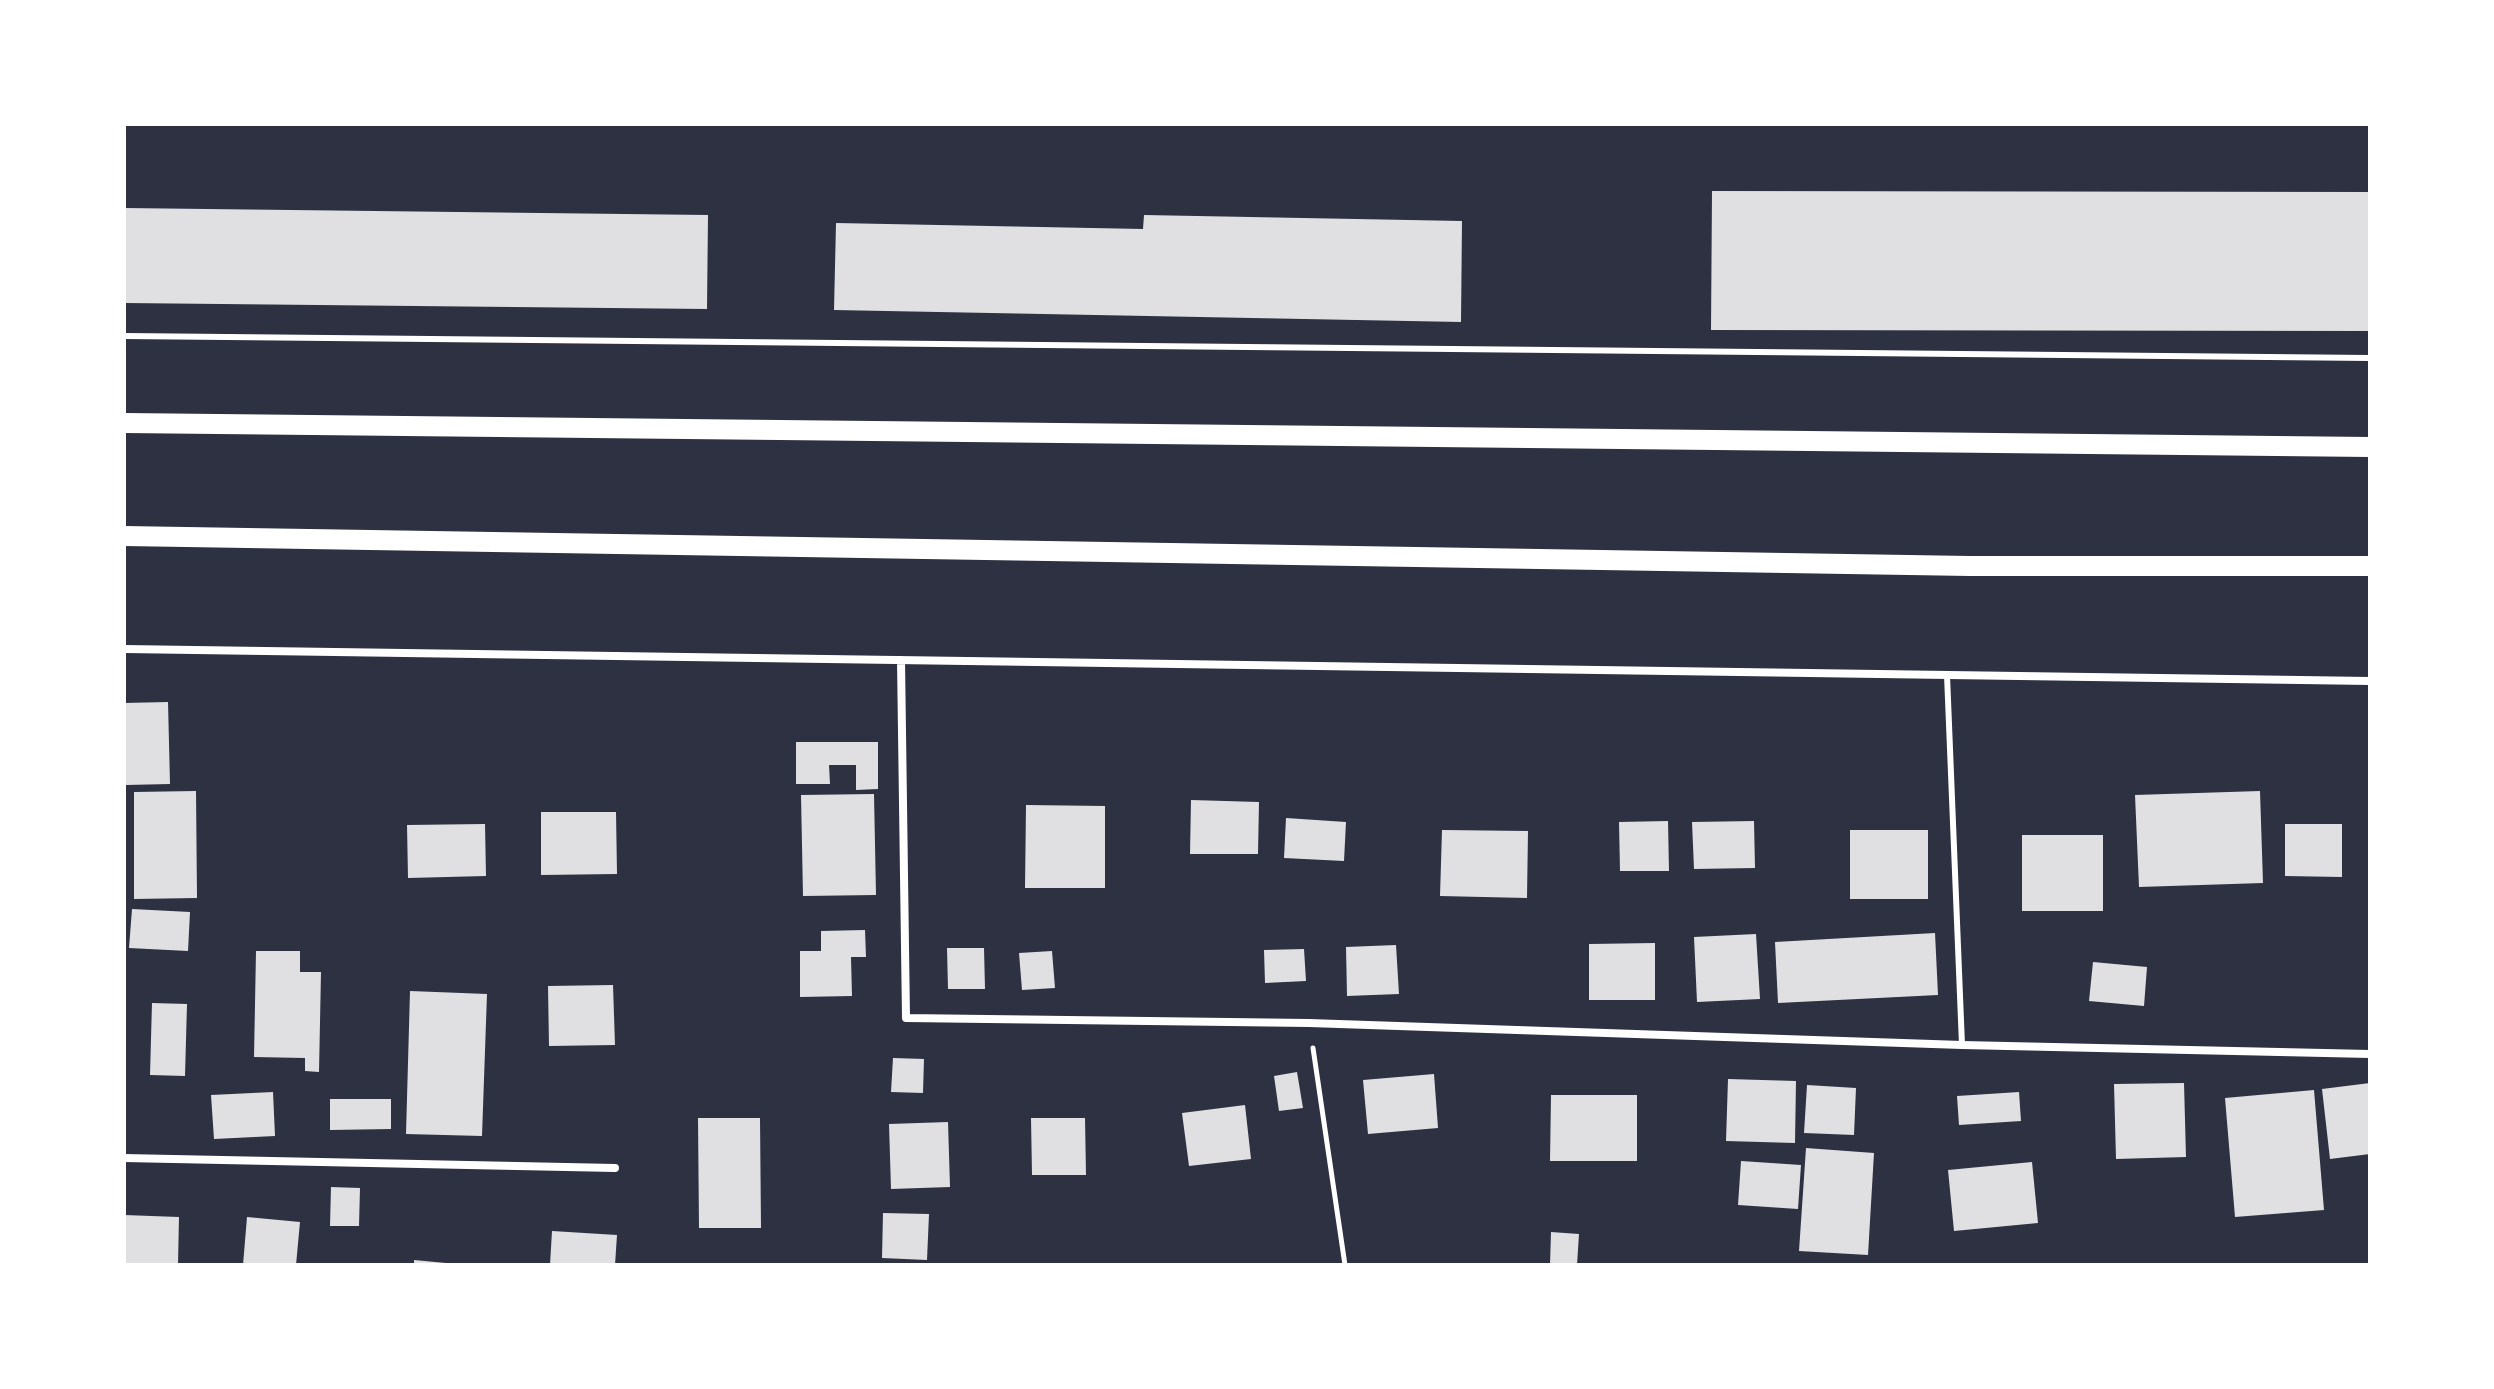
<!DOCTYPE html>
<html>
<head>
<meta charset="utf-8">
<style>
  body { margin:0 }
  #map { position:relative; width:2494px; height:1389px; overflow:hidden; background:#2d3142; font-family:Roboto,sans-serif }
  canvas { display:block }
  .frame { position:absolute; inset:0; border:126px solid #fff; pointer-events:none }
</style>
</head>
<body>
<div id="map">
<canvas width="2494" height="1389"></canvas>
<div class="frame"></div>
</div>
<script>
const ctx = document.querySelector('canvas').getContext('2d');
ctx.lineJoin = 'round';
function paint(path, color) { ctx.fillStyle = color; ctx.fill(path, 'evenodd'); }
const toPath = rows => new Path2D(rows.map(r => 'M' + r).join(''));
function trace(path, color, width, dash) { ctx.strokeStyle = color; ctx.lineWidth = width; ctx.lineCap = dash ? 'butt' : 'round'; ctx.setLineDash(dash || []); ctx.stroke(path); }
paint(toPath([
  [1712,191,2370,192,2370,331,1711,330],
  [124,208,708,215,707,309,124,303],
  [1144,215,1462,221,1461,322,834,310,836,223,1143,229],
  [168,702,170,784,126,785,124,703],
  [796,742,878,742,878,789,856,790,856,765,829,765,830,784,796,784],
  [196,791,197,898,134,899,134,792],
  [2260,791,2263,883,2139,887,2135,795],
  [874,794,876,895,803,896,801,795],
  [1191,800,1259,802,1258,854,1190,854],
  [1026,805,1105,806,1105,888,1025,888],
  [541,812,616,812,617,874,541,875],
  [1286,818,1346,822,1344,861,1284,858],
  [1668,821,1669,871,1620,871,1619,822],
  [1754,821,1755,868,1694,869,1692,822],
  [485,824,486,876,408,878,407,825],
  [2285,824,2342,824,2342,877,2285,876],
  [1442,830,1528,831,1527,898,1440,896],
  [1850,830,1928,830,1928,899,1850,899],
  [2022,835,2103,835,2103,911,2022,911],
  [132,909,190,912,188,951,129,948],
  [865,930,866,957,851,957,852,996,800,997,800,951,821,951,821,931],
  [1935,933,1938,995,1778,1003,1775,942],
  [1756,934,1760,999,1697,1002,1694,937],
  [1655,943,1655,1000,1589,1000,1589,944],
  [1396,945,1399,994,1347,996,1346,947],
  [947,948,984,948,985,989,948,989],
  [1304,949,1306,981,1265,983,1264,950],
  [256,951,300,951,300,972,321,972,319,1072,305,1071,305,1058,254,1057],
  [1052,951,1055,988,1022,990,1019,953],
  [2093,962,2147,967,2144,1006,2089,1001],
  [613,985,615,1045,549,1046,548,986],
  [410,991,487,994,482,1136,406,1134],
  [152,1003,187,1004,185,1076,150,1075],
  [893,1058,924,1059,923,1093,891,1092],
  [1297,1072,1303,1108,1279,1111,1274,1076],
  [1434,1074,1438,1128,1368,1134,1363,1080],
  [1728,1079,1796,1081,1795,1143,1726,1141],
  [2184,1083,2186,1157,2116,1159,2114,1084],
  [2370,1083,2370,1154,2330,1159,2322,1089],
  [1807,1085,1856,1088,1854,1135,1804,1133],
  [2314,1090,2324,1210,2235,1217,2225,1098],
  [273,1092,275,1136,214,1139,211,1095],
  [2019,1092,2021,1121,1959,1125,1957,1096],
  [1551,1095,1637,1095,1637,1161,1550,1161],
  [330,1099,391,1099,391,1129,330,1130],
  [1245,1105,1251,1159,1189,1166,1182,1113],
  [698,1118,760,1118,761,1228,699,1228],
  [1031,1118,1085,1118,1086,1175,1032,1175],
  [948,1122,950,1187,891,1189,889,1124],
  [1806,1148,1874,1153,1868,1255,1799,1251],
  [1741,1161,1801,1165,1798,1209,1738,1205],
  [2032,1162,2038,1223,1954,1231,1948,1170],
  [331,1187,360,1188,359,1226,330,1226],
  [883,1213,929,1214,927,1260,882,1258],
  [124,1215,179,1217,178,1265,124,1265],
  [247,1217,300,1222,296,1265,243,1265],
  [552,1231,617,1235,615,1265,550,1265],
  [1551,1232,1579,1234,1577,1265,1550,1265],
  [414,1260,446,1263,446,1265,414,1265]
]), '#e0e0e3');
trace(toPath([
  [1313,1048,1345,1265]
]), '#fff', 5);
trace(toPath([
  [124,336,2370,358],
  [1947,675,1962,1045]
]), '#fff', 6);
trace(toPath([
  [124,649,2370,681],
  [901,660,906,1018,1309,1023,1962,1045,2370,1054],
  [124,1158,615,1168]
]), '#fff', 8);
trace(toPath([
  [124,423,2370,447],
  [124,536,1970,566,2370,566]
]), '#fff', 20);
</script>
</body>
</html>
